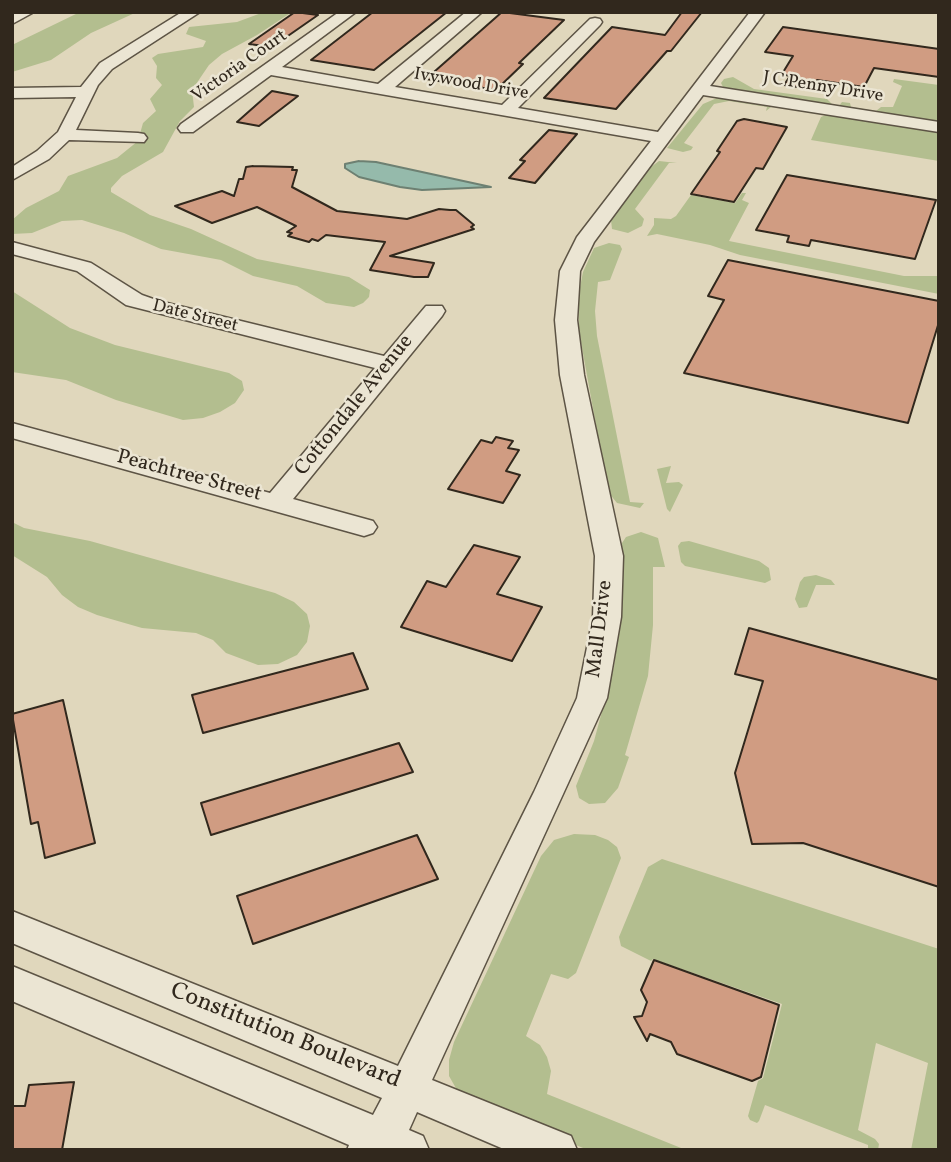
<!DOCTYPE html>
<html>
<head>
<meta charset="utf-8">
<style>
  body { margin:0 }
  #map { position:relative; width:951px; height:1162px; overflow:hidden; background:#e0d7bc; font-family:Vollkorn,serif }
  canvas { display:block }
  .frame { position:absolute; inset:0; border:14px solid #31281d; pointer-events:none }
</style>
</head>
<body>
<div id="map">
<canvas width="951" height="1162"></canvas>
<div class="frame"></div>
</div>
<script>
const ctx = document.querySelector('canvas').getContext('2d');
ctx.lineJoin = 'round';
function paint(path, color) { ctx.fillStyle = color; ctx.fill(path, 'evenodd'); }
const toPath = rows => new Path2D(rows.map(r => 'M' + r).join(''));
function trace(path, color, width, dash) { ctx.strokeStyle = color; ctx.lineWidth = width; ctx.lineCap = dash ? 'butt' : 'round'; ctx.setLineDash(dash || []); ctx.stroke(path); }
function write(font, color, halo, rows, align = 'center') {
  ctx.font = font + ' Vollkorn,serif'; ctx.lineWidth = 5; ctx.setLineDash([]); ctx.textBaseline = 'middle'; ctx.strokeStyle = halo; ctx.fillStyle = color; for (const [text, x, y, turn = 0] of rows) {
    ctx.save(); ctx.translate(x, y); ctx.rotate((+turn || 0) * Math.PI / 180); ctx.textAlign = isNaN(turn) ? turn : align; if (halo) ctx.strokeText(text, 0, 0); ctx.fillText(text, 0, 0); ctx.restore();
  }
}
paint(toPath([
  [80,12,137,12,91,33,51,60,12,72,12,45],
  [264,12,292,12,257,35,222,54,209,65,192,90,194,107,180,121,163,152,122,176,111,188,111,192,150,215,191,229,257,259,349,277,370,290,369,297,363,303,354,307,326,303,297,286,253,276,221,260,161,249,124,233,82,220,62,221,32,233,12,234,12,220,26,208,59,191,68,176,117,158,138,141,143,123,156,111,150,99,162,85,156,78,157,66,152,58,158,54,203,47,206,41,186,34,189,27,237,22],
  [733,77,754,89,827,99,832,104,828,105,723,87,721,83,724,79],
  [894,79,939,85,939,124,838,107,842,102,850,103,851,107,876,111,881,107,893,107,902,86,893,82],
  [717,98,771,107,766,111,767,107,729,101,714,104,684,143,693,147,691,150,683,152,667,148,703,104],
  [828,114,939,131,939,161,811,140,821,117],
  [659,161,677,163,669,163,635,209,644,219,642,226,628,233,612,229,611,220,651,167],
  [742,193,746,193,742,200,749,203,729,241,904,276,939,276,939,294,740,255,710,245,657,234,647,236,654,225,654,218,671,219,676,216,691,195,735,203],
  [609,243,620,245,622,249,610,280,598,282,595,311,597,336,630,502,644,503,640,508,617,503,608,492,579,331,578,297,583,272,594,248],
  [12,291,70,328,115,345,229,373,242,381,244,390,235,403,220,412,203,418,183,420,116,400,66,380,12,372],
  [671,466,666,483,679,482,683,485,670,512,667,509,657,469],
  [12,522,24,528,90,541,275,593,294,602,307,614,310,626,307,642,297,655,278,664,258,665,226,653,213,640,196,633,142,628,97,615,78,607,62,595,47,577,12,555],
  [641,532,658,538,665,567,653,567,653,625,648,676,625,755,629,757,618,788,605,803,589,804,579,798,576,786,594,741,614,667,621,603,618,549,626,537],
  [689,541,759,561,769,568,771,580,765,583,685,566,681,562,678,546,681,542],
  [816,575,831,580,835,585,816,585,807,607,799,608,795,599,800,582,804,577],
  [574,834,595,835,608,840,617,847,621,858,576,973,568,979,551,974,526,1036,540,1045,547,1057,551,1071,547,1094,686,1150,588,1150,478,1105,457,1090,449,1076,449,1060,454,1042,541,856,554,840],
  [662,859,939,949,939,1150,911,1150,928,1063,876,1043,858,1130,875,1139,879,1144,878,1150,868,1150,868,1145,765,1105,759,1121,757,1123,750,1120,748,1116,758,1081,763,1078,782,1004,653,959,651,961,621,946,619,937,648,867]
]), '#b3be8f');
const water = toPath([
  [359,161,376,162,491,187,422,190,400,187,359,177,345,168,345,164,359,161]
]);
paint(water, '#95baab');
trace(water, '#6d8072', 2);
const building = toPath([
  [295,12,318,15,272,47,249,44,295,12],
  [373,12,447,12,374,70,311,60,373,12],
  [502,12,564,20,519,63,523,64,496,90,426,79,502,12],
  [682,12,702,12,671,51,667,51,616,109,544,98,612,27,665,35,682,12],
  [783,27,939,49,939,77,874,68,864,87,817,80,811,89,784,85,790,76,782,74,793,56,765,52,783,27],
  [272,91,298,96,259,126,237,122,272,91],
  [744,119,787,127,763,169,756,168,734,202,691,194,720,152,717,151,737,121,744,119],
  [549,130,577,134,535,183,509,178,525,161,520,160,549,130],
  [253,166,293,167,292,170,297,170,292,187,337,211,407,219,439,209,450,210,456,210,474,225,471,227,474,229,390,256,434,263,428,277,414,277,370,270,385,242,326,235,318,241,312,239,309,242,288,236,292,233,287,232,296,226,257,207,212,223,175,206,222,191,234,196,239,179,243,179,246,167,253,166],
  [787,175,936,200,915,259,811,240,809,246,787,242,789,236,756,230,787,175],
  [728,260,939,301,939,322,908,423,684,373,724,300,708,296,728,260],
  [496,437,513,441,508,448,519,450,506,471,520,475,503,503,448,489,481,440,492,443,496,437],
  [474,545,520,557,497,594,542,607,512,661,401,627,427,581,446,587,474,545],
  [749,628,939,680,939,887,803,843,752,844,735,773,763,681,735,674,749,628],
  [353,653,368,689,203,733,192,695,353,653],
  [63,700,95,843,45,858,38,822,31,824,12,714,63,700],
  [399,743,413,772,211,835,201,803,399,743],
  [417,835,438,879,253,944,237,896,417,835],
  [654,960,779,1005,761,1077,752,1081,677,1054,671,1042,650,1034,647,1041,634,1017,642,1016,647,1002,641,990,654,960],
  [74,1082,62,1150,12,1150,12,1106,25,1106,29,1085,74,1082]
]);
paint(building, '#d09c82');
trace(building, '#31281d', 2);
const minor = toPath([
  [15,12,34,12,12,24,12,14,15,12],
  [182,12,200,12,112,69,98,85,76,130,138,133,144,134,147,138,144,142,69,140,49,159,12,180,12,167,37,151,58,132,76,97,12,98,12,88,81,87,100,63,182,12],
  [339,12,356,12,282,67,378,84,466,12,482,12,395,87,502,105,590,19,595,18,600,19,602,22,600,25,518,108,658,132,750,12,765,12,710,86,939,122,939,132,703,95,594,242,580,271,577,320,584,375,623,556,621,617,607,698,432,1080,571,1136,577,1150,506,1150,417,1112,409,1130,423,1136,429,1150,347,1150,349,1145,12,1001,12,966,373,1115,382,1098,12,943,12,911,398,1066,534,792,577,698,593,617,595,556,560,375,555,320,560,271,577,237,651,141,271,75,193,132,181,132,178,128,181,124,339,12],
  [12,242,91,263,142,295,159,301,384,356,426,306,442,306,445,311,442,316,293,499,373,521,377,527,373,533,364,536,12,438,12,423,270,493,375,368,126,305,77,271,12,254,12,242]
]);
trace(minor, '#5d5445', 3);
paint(minor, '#ebe5d3');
write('18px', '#31281d', '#ebe5d3', [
  ["Victoria Court",240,67,-35],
  ["Ivywood Drive",471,85,10],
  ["J C Penny Drive",823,88,9],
  ["Date Street",195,317,14]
]);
write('21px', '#31281d', '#ebe5d3', [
  ["Cottondale Avenue",355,406,-51],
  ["Peachtree Street",189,477,15],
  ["Mall Drive",601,629,-83]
]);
write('24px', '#31281d', '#ebe5d3', [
  ["Constitution Boulevard",285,1037,22]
]);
</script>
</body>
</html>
